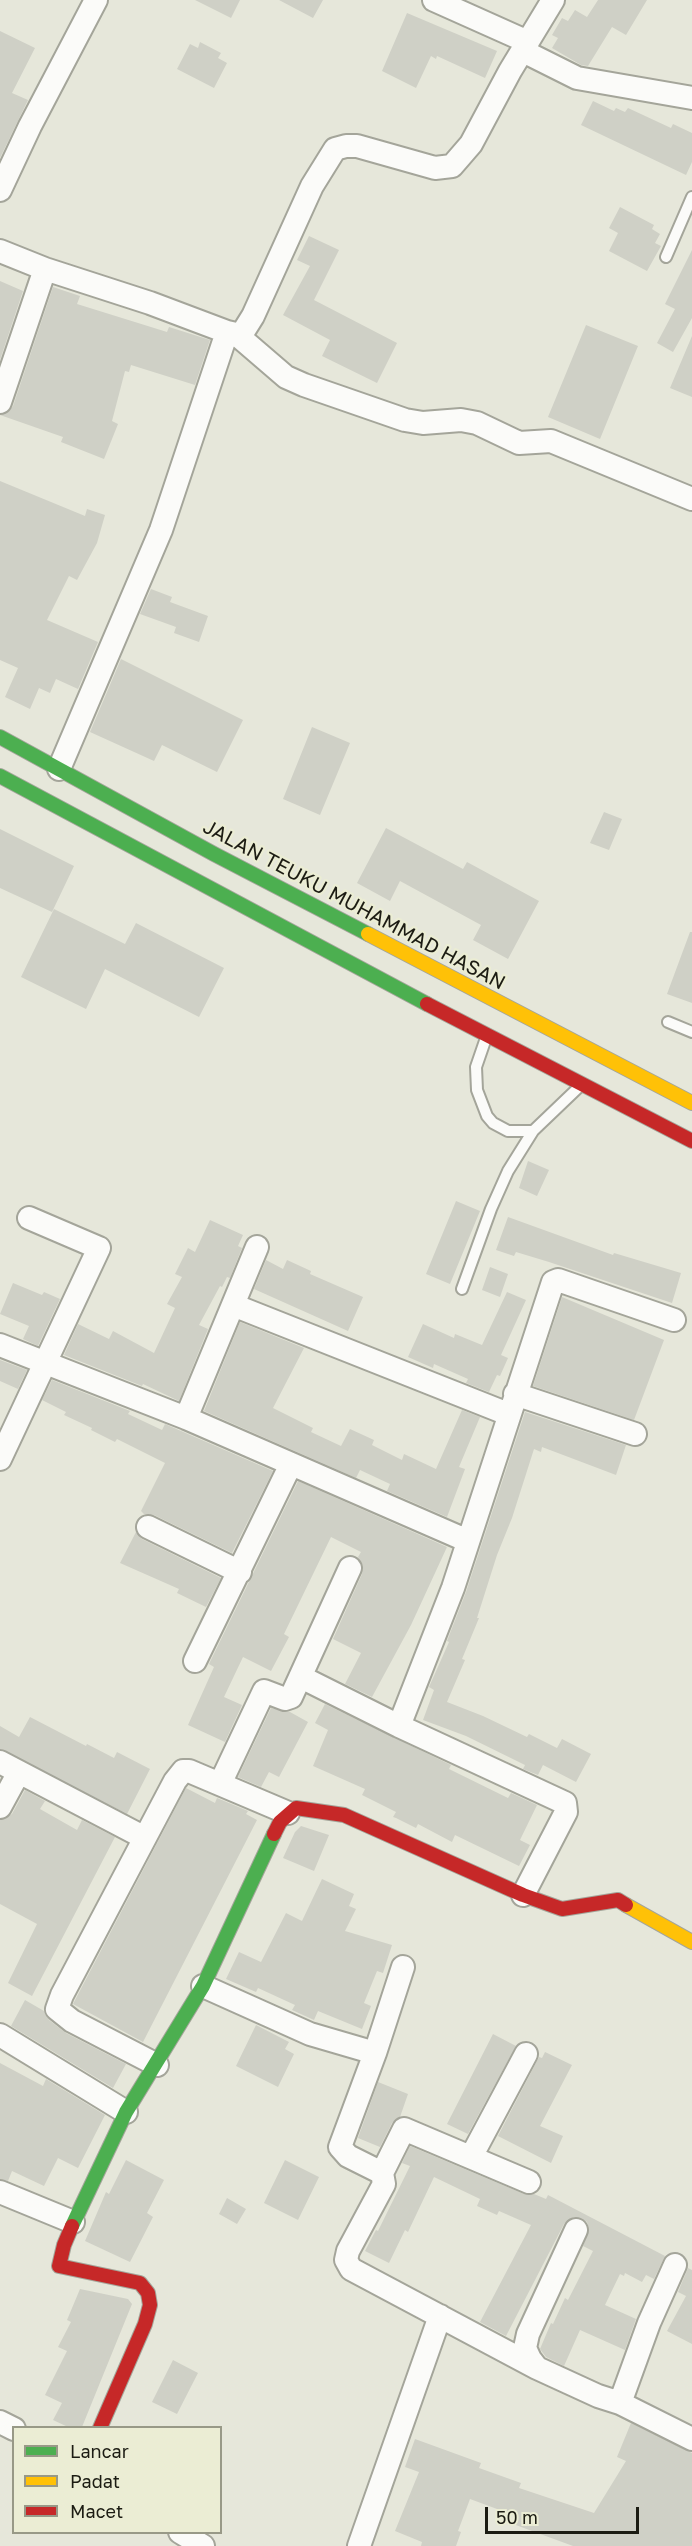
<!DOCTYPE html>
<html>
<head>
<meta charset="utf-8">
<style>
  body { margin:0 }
  #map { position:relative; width:692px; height:2546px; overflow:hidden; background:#e6e7da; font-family:"Golos Text",sans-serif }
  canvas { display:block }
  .legend { position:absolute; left:12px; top:2426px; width:210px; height:108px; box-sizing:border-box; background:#ebedd4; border:2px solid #989987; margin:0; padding:8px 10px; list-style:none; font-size:18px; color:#1c1c13 }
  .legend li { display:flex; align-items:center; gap:12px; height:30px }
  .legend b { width:30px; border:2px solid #989987 }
  .scale { position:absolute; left:485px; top:2507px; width:154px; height:27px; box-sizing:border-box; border:3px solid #1c1c13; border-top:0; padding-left:8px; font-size:18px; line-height:21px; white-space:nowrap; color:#1c1c13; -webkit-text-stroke:4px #ebedd4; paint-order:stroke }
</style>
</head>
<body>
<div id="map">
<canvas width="692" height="2546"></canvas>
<ul class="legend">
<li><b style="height:8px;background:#4caf50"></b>Lancar</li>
<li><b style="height:8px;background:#ffc107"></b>Padat</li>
<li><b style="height:8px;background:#c62828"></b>Macet</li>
</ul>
<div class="scale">50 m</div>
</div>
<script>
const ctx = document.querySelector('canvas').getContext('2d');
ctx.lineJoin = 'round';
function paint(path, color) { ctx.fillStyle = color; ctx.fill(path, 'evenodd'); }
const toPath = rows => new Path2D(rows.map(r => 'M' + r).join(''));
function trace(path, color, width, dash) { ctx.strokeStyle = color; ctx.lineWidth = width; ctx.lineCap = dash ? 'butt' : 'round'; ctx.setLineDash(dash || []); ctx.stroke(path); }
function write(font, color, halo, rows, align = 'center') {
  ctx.font = font + ' "Golos Text",sans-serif'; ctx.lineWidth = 4.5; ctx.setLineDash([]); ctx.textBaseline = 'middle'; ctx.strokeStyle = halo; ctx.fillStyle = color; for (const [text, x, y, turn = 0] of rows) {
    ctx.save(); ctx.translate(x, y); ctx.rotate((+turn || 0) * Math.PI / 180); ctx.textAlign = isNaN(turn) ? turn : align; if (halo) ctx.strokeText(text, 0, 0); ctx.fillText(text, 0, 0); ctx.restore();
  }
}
paint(toPath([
  [195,0,240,0,231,18],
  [279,0,323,0,313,18],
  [598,0,647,0,626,35,612,27,588,66,581,65,552,48,558,38,552,35,562,18,568,21,575,10,587,17],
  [407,13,497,51,485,78,437,56,436,59,431,56,416,88,382,71],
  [0,31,35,48,12,93,28,100,0,158],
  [200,42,221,53,218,58,227,63,214,88,177,69,190,44,198,48],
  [593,101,614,111,616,108,625,112,628,108,671,128,673,124,692,133,692,162,686,175,581,125],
  [620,207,654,225,652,229,660,234,655,243,661,246,647,271,609,251,618,233,609,228],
  [309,236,339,250,314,300,397,343,377,383,322,356,330,340,283,315,310,266,297,260],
  [692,250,692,318,673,352,657,343,675,309,665,304],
  [0,281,23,291,0,360],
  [53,287,80,296,77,304,167,332,169,327,210,340,195,385,131,365,129,372,125,371,112,421,118,424,104,459,61,442,63,437,0,415,8,412,13,406],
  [586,325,638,346,600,439,548,417],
  [692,336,692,397,670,388],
  [0,481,85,516,87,509,105,515,97,543,77,580,69,576,47,620,98,642,78,689,56,679,50,693,39,688,30,709,5,697,18,668,0,660],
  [151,589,172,597,170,602,208,616,199,642,174,633,176,627,140,614],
  [121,659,243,720,217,772,162,745,154,761,90,732],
  [312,727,350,743,320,815,283,799],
  [604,812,622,819,609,850,590,843],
  [386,828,463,869,467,862,539,901,508,959,473,940,481,925,400,881,390,901,357,883],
  [0,829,74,866,52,912,0,888],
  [54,909,125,944,136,923,224,968,199,1017,105,969,86,1009,21,977],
  [690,932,692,932,692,1003,667,994],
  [528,1161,549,1170,537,1196,519,1188],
  [456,1201,480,1211,450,1284,426,1274],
  [508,1217,613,1255,614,1253,681,1273,672,1303,549,1262,516,1252,514,1256,496,1250],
  [210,1220,243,1235,238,1246,242,1248,230,1278,227,1277,222,1287,220,1286,199,1325,208,1329,179,1401,143,1384,142,1386,64,1355,78,1324,109,1339,113,1331,154,1353,175,1308,167,1304,182,1277,175,1274,188,1248,195,1252],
  [266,1260,283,1269,287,1260,311,1271,310,1274,363,1297,348,1331,254,1289],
  [490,1267,508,1274,500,1297,482,1290],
  [13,1283,42,1295,44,1292,60,1299,38,1346,23,1339,29,1326,0,1314],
  [507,1292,526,1300,501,1355,508,1358,500,1376,497,1375,489,1392,466,1383,468,1379,434,1364,433,1368,408,1357,423,1324,454,1338,455,1334,482,1345],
  [562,1297,664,1340,634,1420,533,1386],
  [240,1322,304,1348,273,1408,313,1428,311,1432,341,1446,350,1429,374,1440,372,1445,402,1460,404,1454,436,1469,462,1410,480,1417,459,1467,465,1469,447,1517,387,1491,390,1484,360,1470,356,1478,204,1411],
  [0,1360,27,1370,18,1389,0,1381],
  [52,1380,130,1411,128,1414,162,1430,165,1424,273,1471,232,1553,154,1515,144,1514,141,1511,165,1463,117,1439,115,1442,91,1430,92,1428,64,1415,66,1412,42,1400],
  [525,1412,626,1445,616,1475,542,1447,541,1452,534,1449,512,1518,497,1555,477,1618,479,1618,462,1659,465,1660,447,1702,483,1716,527,1737,529,1734,557,1748,562,1739,591,1754,576,1782,543,1765,538,1775,523,1769,525,1765,466,1736,423,1720,434,1690,429,1687,449,1642,447,1641,466,1592],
  [298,1481,447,1547,411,1625,372,1697,345,1684,361,1653,333,1639,362,1574,363,1566,358,1557,361,1552,331,1537,284,1634,289,1637,271,1671,243,1657,224,1697,242,1705,225,1742,188,1725,214,1667,209,1664],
  [136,1532,142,1539,221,1578,206,1607,177,1593,179,1589,120,1563],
  [325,1704,451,1765,449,1769,508,1798,511,1793,537,1805,520,1840,530,1845,519,1866,455,1835,452,1842,418,1824,416,1828,396,1818,393,1817,396,1812,362,1795,365,1789,313,1766,328,1730,315,1723],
  [271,1708,290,1712,308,1722,279,1777,269,1772,261,1787,238,1777],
  [30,1717,86,1746,87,1744,114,1758,117,1752,150,1769,127,1814,0,1749,0,1726,19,1737],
  [186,1788,215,1803,217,1798,248,1811,246,1814,257,1820,143,2042,73,2004],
  [25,1790,45,1801,40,1809,77,1830,82,1820,115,1837,32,1996,8,1983,37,1924,0,1904,0,1820,12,1814],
  [301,1826,329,1835,314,1871,283,1858,295,1832],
  [322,1879,354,1894,349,1906,356,1909,345,1931,392,1945,383,1973,377,1971,364,2003,371,2006,362,2029,318,2011,314,2020,292,2010,295,2005,258,1988,256,1992,226,1979,239,1952,261,1962,286,1913,302,1921],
  [25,2000,44,2011,49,2020,66,2033,126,2064,113,2088,11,2026],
  [256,2025,289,2042,285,2049,294,2054,278,2087,236,2066],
  [493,2034,516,2046,468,2134,447,2124],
  [545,2052,572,2065,540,2126,563,2136,551,2163,498,2136,539,2057,542,2058],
  [0,2063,43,2086,46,2079,105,2115,78,2168,58,2158,44,2186,12,2171,8,2181,0,2179],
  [378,2082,408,2094,400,2117,392,2123,380,2147,358,2138],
  [410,2146,524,2194,534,2194,546,2199,548,2195,665,2256,654,2279,646,2275,642,2282,625,2273,624,2276,620,2274,605,2305,636,2319,625,2350,580,2330,564,2366,546,2357,540,2349,551,2323,553,2324,565,2298,568,2300,593,2251,583,2246,589,2229,587,2222,581,2218,574,2217,564,2224,506,2336,480,2322,531,2225,499,2211,497,2215,477,2206,480,2199,434,2177,408,2232,405,2230,389,2263,365,2251,376,2230,378,2231,410,2166,402,2163],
  [126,2160,164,2180,147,2213,153,2217,130,2262,85,2241,106,2192,109,2194],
  [285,2160,319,2177,298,2220,264,2203],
  [227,2198,246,2209,237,2224,219,2214],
  [688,2268,692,2270,692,2344,667,2331,686,2296,678,2292],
  [80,2289,128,2299,132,2304,82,2427,68,2427,53,2420,62,2403,45,2395,67,2351,58,2347,71,2322,67,2320],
  [173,2360,198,2373,177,2414,152,2402],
  [631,2423,692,2453,692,2546,573,2546,513,2524,516,2516,470,2499,458,2531,461,2532,456,2546,421,2546,422,2542,395,2531,419,2472,405,2467,415,2439,481,2463,479,2468,521,2483,519,2488,594,2513,626,2461,617,2457]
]), '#cfd0c6');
const lane = toPath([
  [666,257,692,197],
  [668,1022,692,1032],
  [486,1038,476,1067,477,1090,487,1116,493,1123,508,1131,533,1131,579,1087],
  [462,1289,491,1209,508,1171,533,1131]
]);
const street = toPath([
  [434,0,528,42],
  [523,51,577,78,692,98],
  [0,190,30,126,96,0],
  [0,251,45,269,150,303,227,332,236,334,243,332,253,316,312,186,335,149,346,146,357,146,435,168,452,166,471,144,510,71,553,0],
  [236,334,286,377,304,385,405,420,423,423,461,420,477,423,519,443,551,441,692,499],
  [0,402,45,269],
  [59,769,161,530,227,332],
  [233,1305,508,1414],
  [0,1345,186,1418,468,1541],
  [515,1394,635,1434],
  [186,1418,257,1247],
  [0,1459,99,1248,29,1218],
  [148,1527,240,1572],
  [195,1661,291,1464],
  [301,1677,399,1726,565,1803,566,1812,523,1895],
  [399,1726,453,1588,553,1282,558,1280,674,1320],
  [0,1762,145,1838],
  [220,1784,264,1691,285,1699,291,1697,350,1568],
  [0,1807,19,1772],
  [203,1986,310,2034,375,2053],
  [0,2035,126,2112],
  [157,2065,72,2021,57,2009,62,1995,175,1781,183,1771,189,1771,288,1813],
  [471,2157,526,2054],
  [382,2173,348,2156,340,2147,375,2053,403,1967],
  [529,2182,404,2129,382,2173,384,2184,348,2251,346,2260,351,2269,537,2368],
  [0,2192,73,2222],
  [576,2230,528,2334,525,2348,530,2359,537,2368,598,2396,620,2403,692,2439],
  [620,2403,649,2323,675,2265],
  [0,2422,14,2429],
  [180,2532,203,2546],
  [359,2546,440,2316]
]);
const fast = toPath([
  [0,737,214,854,368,934],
  [0,776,427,1004],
  [72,2226,126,2112,203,1986,274,1834]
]);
const slow = toPath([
  [368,934,692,1103],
  [626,1905,692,1942]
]);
const jam = toPath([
  [427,1004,692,1141],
  [274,1834,280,1822,296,1808,344,1815,523,1895,562,1909,618,1900,626,1905],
  [72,2226,64,2245,59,2266,140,2283,148,2293,150,2305,145,2324,100,2428]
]);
trace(lane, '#a4a59a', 14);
trace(street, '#a4a59a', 26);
trace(fast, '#a4a59a', 16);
trace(slow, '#a4a59a', 16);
trace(jam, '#a4a59a', 16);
trace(lane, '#fbfbf9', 10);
trace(street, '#fbfbf9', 22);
trace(fast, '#4caf50', 14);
trace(slow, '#ffc107', 14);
trace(jam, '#c62828', 14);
write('20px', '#1c1c13', '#ebedd4', [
  ["JALAN TEUKU MUHAMMAD HASAN",354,905,28]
]);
</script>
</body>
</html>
